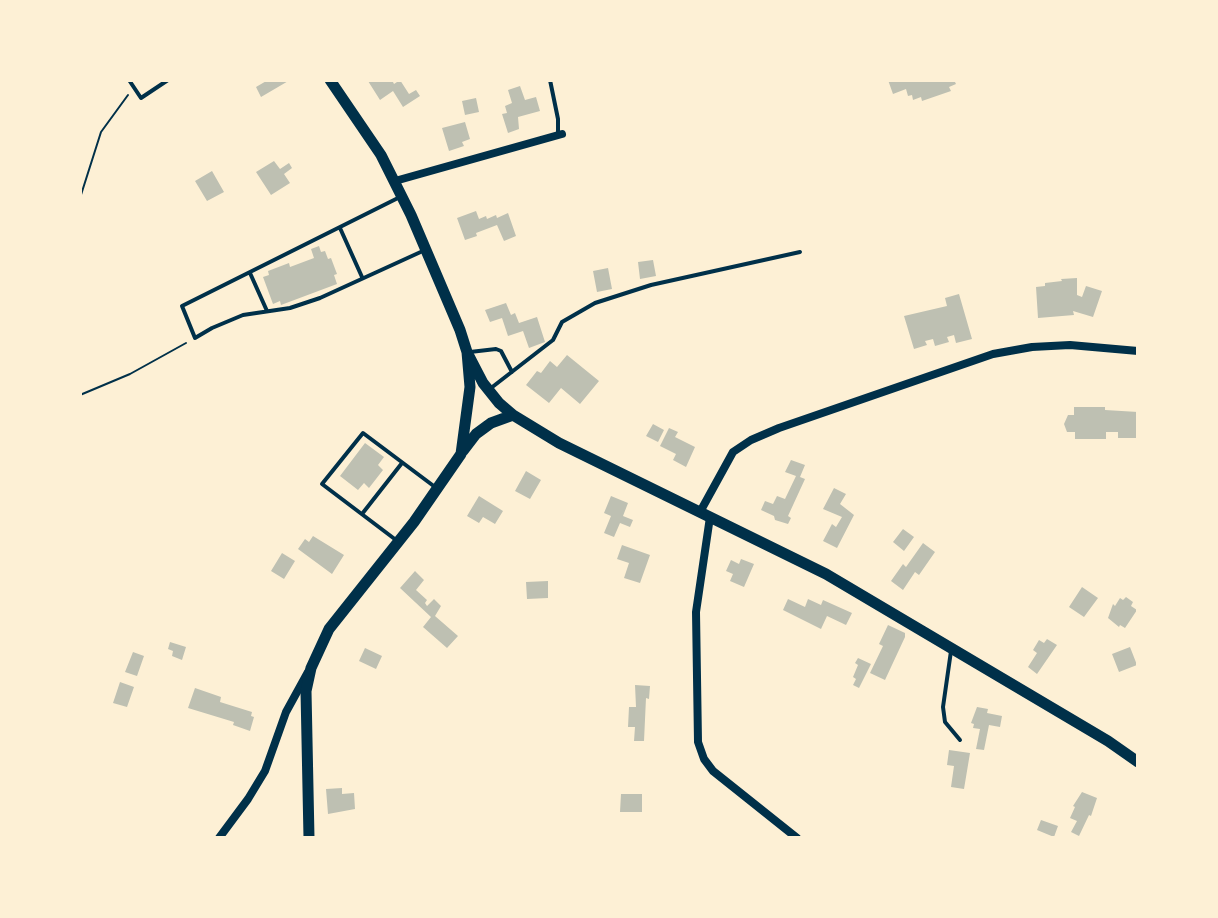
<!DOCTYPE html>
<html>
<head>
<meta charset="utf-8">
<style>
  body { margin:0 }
  #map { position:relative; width:1218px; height:918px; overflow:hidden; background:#fdf0d5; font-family:Lato,sans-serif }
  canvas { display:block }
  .frame { position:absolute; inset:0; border:82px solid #fdf0d5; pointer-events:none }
</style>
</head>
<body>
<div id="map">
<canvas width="1218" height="918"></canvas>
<div class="frame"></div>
</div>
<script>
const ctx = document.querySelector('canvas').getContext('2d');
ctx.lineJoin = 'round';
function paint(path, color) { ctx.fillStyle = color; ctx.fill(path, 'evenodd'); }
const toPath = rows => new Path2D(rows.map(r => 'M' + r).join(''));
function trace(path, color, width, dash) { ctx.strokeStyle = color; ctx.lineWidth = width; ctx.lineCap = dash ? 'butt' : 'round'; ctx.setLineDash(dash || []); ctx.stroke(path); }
paint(toPath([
  [268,80,290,80,261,97,256,87],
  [392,80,394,84,400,80,409,94,416,90,420,96,403,107,393,91,380,100,368,81],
  [888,80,954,80,956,84,949,87,951,91,922,101,921,97,913,100,912,95,908,96,906,89,893,94],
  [520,86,525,100,536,97,540,111,518,117,519,129,508,133,502,114,507,113,505,106,512,103,508,90],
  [476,98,479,112,465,115,462,101],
  [465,122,470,139,462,142,464,146,449,151,442,128],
  [274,161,280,169,289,163,292,168,284,174,290,183,271,195,256,172],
  [212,171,224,192,207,201,195,181],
  [476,211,479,219,486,216,487,219,496,215,497,218,508,213,516,236,504,241,497,225,476,233,477,236,465,240,457,218],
  [319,246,321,252,325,251,328,259,331,258,337,274,334,275,337,284,281,305,280,301,273,304,263,277,269,275,268,271,289,263,290,267,314,258,311,249],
  [653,260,656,276,640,279,638,262],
  [608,268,612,289,597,292,593,271],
  [1077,278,1077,295,1082,297,1086,286,1102,291,1093,317,1073,311,1074,315,1038,318,1036,287,1045,286,1045,283,1062,281,1061,279],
  [959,294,972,339,956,343,954,335,947,337,949,342,935,346,933,339,925,341,927,345,914,349,904,316,947,306,945,298],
  [506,303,511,315,515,313,519,323,537,317,545,342,529,348,523,331,508,336,502,318,490,322,485,310],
  [567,355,599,381,580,404,561,388,549,403,526,385,537,371,541,373,550,361,557,367],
  [1074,407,1105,407,1105,410,1138,412,1138,438,1118,438,1118,432,1106,432,1106,439,1075,439,1075,432,1067,432,1064,424,1068,415,1074,415],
  [653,424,664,430,658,442,646,436],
  [669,428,678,432,675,437,695,447,686,467,673,460,676,454,660,446],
  [365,443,384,457,378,465,383,470,369,488,364,483,358,490,340,476],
  [791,460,805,465,800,477,805,479,788,516,791,518,788,524,775,520,774,516,761,510,765,501,773,504,777,496,785,499,796,476,785,472],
  [526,471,541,480,530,499,515,491],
  [834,488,846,494,840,504,854,515,837,548,823,541,832,524,836,527,842,517,823,509],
  [479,496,503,511,495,524,483,517,479,523,467,516],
  [611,496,628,503,623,516,633,520,630,527,620,523,614,537,604,533,611,516,604,513],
  [903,529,914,537,904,551,893,542],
  [313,536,344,555,332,574,298,549,305,539,309,542],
  [923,543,935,552,919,575,915,572,903,590,891,581,903,564,906,567],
  [622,545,650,555,640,583,624,578,629,563,617,559],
  [282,553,295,561,284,579,271,571],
  [741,559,754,564,744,587,730,581,733,574,726,571,731,560,739,564],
  [415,571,424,580,416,590,427,600,425,603,427,606,434,599,441,606,435,616,458,636,447,648,423,627,431,617,400,588],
  [548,581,548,598,527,599,526,582],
  [1082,587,1098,598,1084,617,1069,607],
  [1126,597,1133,602,1131,606,1137,610,1125,628,1120,625,1119,627,1108,618,1113,604,1115,606,1120,598,1123,600],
  [788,599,805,607,808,599,821,605,823,600,852,613,846,625,827,616,821,629,783,610],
  [888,625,905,633,905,637,885,680,870,673,883,646,879,644],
  [1047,639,1057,645,1037,674,1028,667,1037,653,1033,650,1039,640,1044,643],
  [170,642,186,647,182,660,172,656,173,651,168,649],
  [1130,647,1137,665,1119,672,1112,654],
  [365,648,382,656,376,669,359,661],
  [133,652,144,656,137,676,125,672],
  [858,658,871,664,859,688,853,685,856,679,853,677,858,665,855,663],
  [120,682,134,687,127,707,113,703],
  [635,685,650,686,649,699,646,698,644,741,634,741,635,727,628,727,629,707,636,707],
  [195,688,221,697,220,702,252,712,251,716,254,717,250,731,233,725,234,722,188,708],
  [977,707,988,709,987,713,1002,716,1000,727,989,725,984,750,976,749,980,729,973,728,974,724,971,723],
  [949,750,970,753,964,789,951,787,954,766,947,765],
  [342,788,342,794,354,793,355,809,328,814,326,789],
  [1082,792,1097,798,1091,816,1089,815,1079,836,1071,832,1077,821,1070,818,1075,807,1073,806],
  [621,794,642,794,642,812,620,812],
  [1041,820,1058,826,1054,837,1037,830]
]), '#bec0b2');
trace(toPath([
  [80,198,101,132,128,95],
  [80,395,130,374,186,343]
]), '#003049', 2);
trace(toPath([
  [129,80,141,98,168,80],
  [550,80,558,119,558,133],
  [400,197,182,306,195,338,212,328,243,315,290,308,320,298,425,250],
  [340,228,362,277],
  [250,273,267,311],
  [470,352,496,349,501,351,512,372],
  [491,388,553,340,562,322,595,303,651,285,800,252],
  [362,514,402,463],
  [396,540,322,484,363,433,435,487],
  [951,651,943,707,945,722,960,740]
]), '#003049', 4);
trace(toPath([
  [395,181,562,134],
  [700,512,733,452,751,440,779,428,993,354,1032,347,1070,345,1138,351],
  [710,517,696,612,698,742,704,759,713,771,797,838],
  [219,838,248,799,265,771,286,712,308,672]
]), '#003049', 8);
trace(toPath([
  [469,356,483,383,499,403,513,415],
  [463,451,476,434,491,423,513,415,559,443,826,574,1108,741,1138,762],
  [309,838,306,691,311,668,329,629,414,522,461,454,470,387,467,352,460,330,411,215,381,155,330,80]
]), '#003049', 11);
</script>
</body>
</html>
